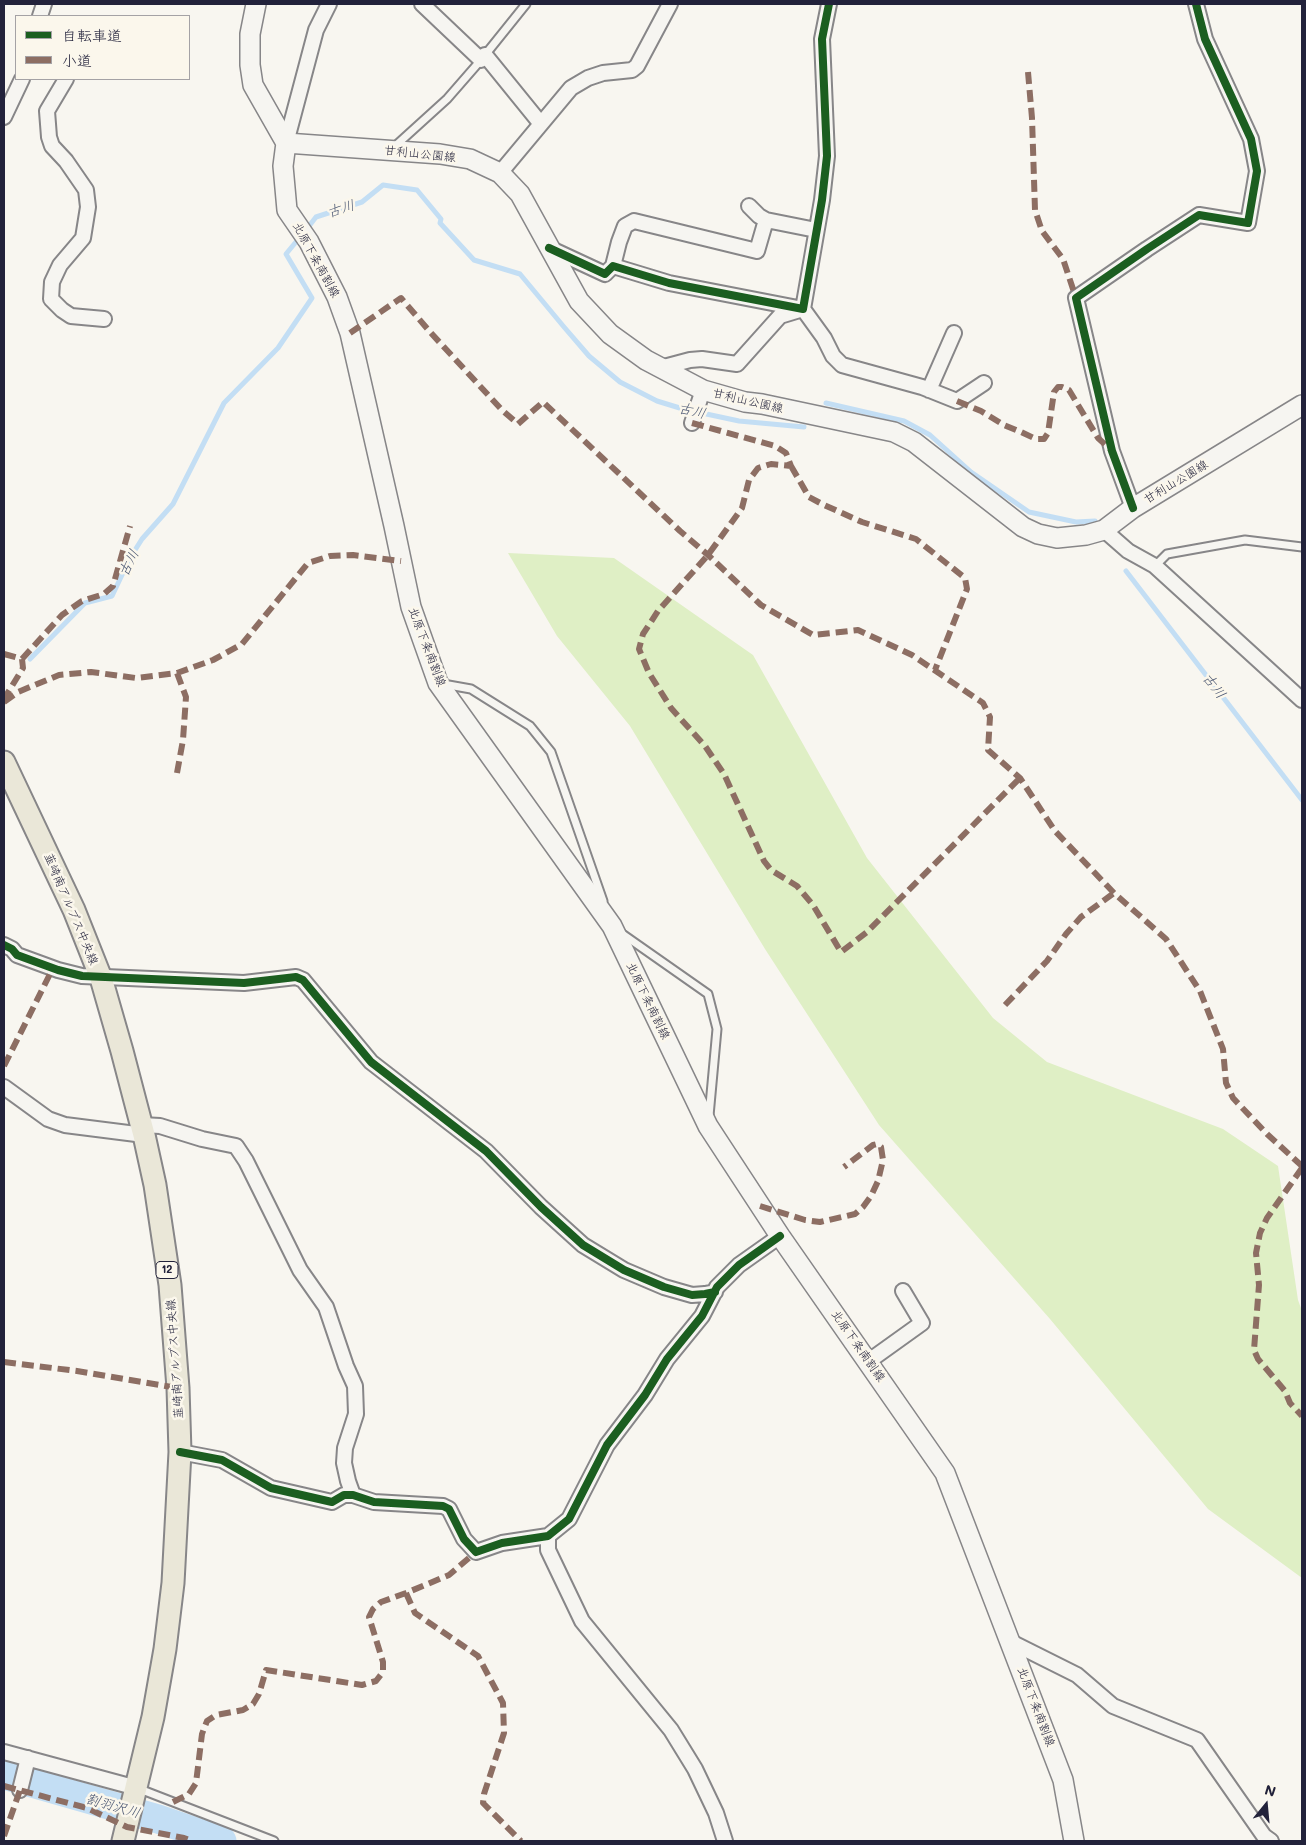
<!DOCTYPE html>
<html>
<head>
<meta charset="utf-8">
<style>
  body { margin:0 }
  #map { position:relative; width:1306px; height:1845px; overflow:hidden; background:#f8f6f0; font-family:Mali,"Klee One",sans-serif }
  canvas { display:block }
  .frame { position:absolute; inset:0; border:5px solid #22223b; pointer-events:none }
  .legend { position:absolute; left:15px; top:15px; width:175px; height:65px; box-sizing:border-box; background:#fbf7ec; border:1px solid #a4a2a5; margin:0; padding:6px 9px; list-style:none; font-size:15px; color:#22223b }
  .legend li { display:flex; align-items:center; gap:10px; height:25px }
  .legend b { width:25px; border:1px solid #a4a2a5 }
  .north { position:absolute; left:1241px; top:1780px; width:50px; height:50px; -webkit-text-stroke:4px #fbf7ec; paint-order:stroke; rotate:17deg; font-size:14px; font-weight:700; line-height:20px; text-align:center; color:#22223b }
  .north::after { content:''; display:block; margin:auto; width:18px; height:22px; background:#22223b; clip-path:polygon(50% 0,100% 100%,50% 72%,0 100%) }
</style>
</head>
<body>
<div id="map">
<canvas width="1306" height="1845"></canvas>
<div class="frame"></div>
<ul class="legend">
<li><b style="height:6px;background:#1b5e20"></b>自転車道</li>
<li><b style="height:6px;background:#8d6e63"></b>小道</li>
</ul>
<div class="north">N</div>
</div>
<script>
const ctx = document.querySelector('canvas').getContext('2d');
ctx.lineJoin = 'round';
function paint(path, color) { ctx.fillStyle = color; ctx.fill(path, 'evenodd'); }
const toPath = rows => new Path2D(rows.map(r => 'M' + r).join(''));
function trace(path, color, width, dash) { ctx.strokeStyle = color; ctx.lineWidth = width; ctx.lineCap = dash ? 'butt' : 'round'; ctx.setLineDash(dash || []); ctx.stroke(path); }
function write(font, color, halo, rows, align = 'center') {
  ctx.font = font + ' Mali,"Klee One",sans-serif'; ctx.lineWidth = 5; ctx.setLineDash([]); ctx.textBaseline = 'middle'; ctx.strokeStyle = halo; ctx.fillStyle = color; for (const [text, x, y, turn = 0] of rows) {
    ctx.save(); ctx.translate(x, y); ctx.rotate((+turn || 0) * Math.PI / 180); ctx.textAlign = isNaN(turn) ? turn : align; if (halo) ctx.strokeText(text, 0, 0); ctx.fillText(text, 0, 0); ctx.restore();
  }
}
paint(toPath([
  [508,553,614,558,753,655,867,858,993,1018,1047,1062,1223,1129,1278,1166,1298,1300,1302,1311,1302,1578,1208,1509,1050,1319,879,1125,765,949,630,726,557,636]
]), '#dfefc5');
trace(toPath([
  [306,230,316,217,362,202,383,185,417,190,441,219,440,223,474,260,520,274,564,327,589,356,620,382,657,401,683,409,739,421,804,427],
  [826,403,904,421,930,435,971,472,1029,512,1076,522,1095,521],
  [1126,571,1302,800],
  [30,659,85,603,112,596,130,558,142,539,173,504,224,403,278,348,312,298,286,254,300,237]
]), '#c3def4', 5);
trace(toPath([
  [4,1775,158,1819,222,1841]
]), '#c3def4', 29);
const lane = toPath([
  [393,148,447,99,481,60,526,4],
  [1155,566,1167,554,1245,540,1302,547],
  [443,684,471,689,530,726,551,752,603,901],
  [621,933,708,994,717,1029,709,1116],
  [137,1788,274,1841]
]);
const street = toPath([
  [422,4,481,60],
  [40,16,44,4],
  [485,55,541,124],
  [66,79,47,111,49,137,52,146,66,161,86,190,88,207,83,238,60,265,52,282,51,299,62,310,71,316,104,319],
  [4,117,22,79],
  [286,143,316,30,329,4],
  [500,173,571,88,588,78,603,73,632,70,637,66,670,4],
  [749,206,759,216,766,220],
  [549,248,605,274,613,266,669,283,803,309,822,200,827,156,822,39,829,4],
  [613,266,619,242,625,226,634,221,757,251,766,220,816,230],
  [660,368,690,360,702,359,737,364,780,316,803,309,824,338,833,356,842,365,922,387,957,401,984,383],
  [929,390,954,333],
  [692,423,703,390],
  [1133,508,1112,451,1076,298,1147,249,1199,215,1248,223,1257,171,1251,139,1205,39,1196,4],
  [1104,530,1128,551,1155,566,1302,700],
  [4,945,12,949,17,955,58,970,82,976,244,983,296,977,303,980,371,1062,486,1151,541,1207,583,1245,624,1270,664,1287,692,1295,705,1294,715,1292],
  [4,1087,48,1119,65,1125,144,1135],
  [142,1125,160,1126,202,1139,236,1146,246,1161,300,1270,326,1307,346,1366,355,1386,356,1414,345,1448,344,1463,348,1481,353,1495],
  [869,1361,922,1323,903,1291],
  [180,1452,222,1460,271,1488,332,1502,344,1495,353,1495,374,1502,443,1506,449,1509,464,1539,476,1552,502,1543,548,1536,569,1519,607,1445,645,1395,667,1359,702,1316,717,1287,739,1265,780,1236],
  [548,1536,548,1550,582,1621,671,1730,695,1769,716,1813,725,1841],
  [1011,1642,1077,1675,1113,1706,1197,1740,1264,1836,1271,1841],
  [4,1752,137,1788],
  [20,1790,28,1758]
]);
const secondary = toPath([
  [256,4,250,34,250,65,253,85,286,143,440,154,470,159,500,173,520,194,579,301,610,334,646,360,703,390,745,402,762,404,894,432,914,442,1023,527,1038,534,1057,538,1086,535,1104,530,1133,508,1302,405],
  [286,143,283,166,287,210,309,242,337,297,350,333,394,526,411,607,438,683,612,926,708,1126,780,1236,945,1473,1063,1780,1074,1841]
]);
const primary = toPath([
  [4,762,74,910,101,978,122,1051,144,1135,155,1185,170,1285,178,1388,180,1452,173,1583,165,1649,153,1717,123,1841]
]);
trace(lane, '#878688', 11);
trace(street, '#878688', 18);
trace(secondary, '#878688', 22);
trace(primary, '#878688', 25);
trace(lane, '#f6f5f1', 7);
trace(street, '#f6f5f1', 14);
trace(secondary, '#f6f5f1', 19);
trace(primary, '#eae7d8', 21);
trace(toPath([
  [1028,72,1032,118,1035,210,1042,231,1063,259,1076,298],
  [350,333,401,298,431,333,502,410,518,424,543,402,680,531,708,555,761,605,813,635,858,630,912,655,983,703,990,717,988,750,1020,778,1055,831,1114,893,1166,939,1200,991,1223,1049,1226,1083,1233,1098,1267,1134,1302,1166],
  [957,401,981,411,1004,425,1021,432,1036,439,1044,439,1048,433,1054,392,1058,387,1062,387,1069,390,1098,438,1110,449],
  [692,423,775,446,786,453,791,466,771,464,758,468,749,480,742,508,708,555,658,611,643,634,639,649,649,673,671,708,705,746,724,774,764,861,771,870,797,886,813,905,841,952,867,932,1020,778],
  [791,466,809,497,822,504,862,522,916,539,965,578,967,589,935,670],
  [4,654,22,659,23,668,4,699],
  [22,659,62,615,82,601,104,594,113,586,130,526],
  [4,702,18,692,59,675,91,672,136,678,177,673,213,660,242,644,308,563,330,556,353,555,401,561],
  [177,773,183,740,186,697,177,673],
  [1005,1005,1047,961,1066,934,1081,917,1114,893],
  [4,1066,53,968],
  [1302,1168,1267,1218,1260,1233,1256,1253,1259,1285,1254,1350,1258,1359,1285,1391,1290,1403,1302,1416],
  [760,1206,805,1220,820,1222,855,1214,863,1207,871,1196,878,1181,883,1160,881,1147,877,1144,873,1145,844,1167],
  [4,1362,77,1371,178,1388],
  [406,1593,415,1613,478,1656,503,1703,504,1733,484,1794,483,1803,521,1841],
  [4,1786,87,1808,127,1827,184,1838,192,1841],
  [173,1802,189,1794,196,1783,202,1734,207,1721,216,1715,243,1710,253,1704,259,1694,266,1670,362,1685,376,1681,383,1672,383,1662,369,1617,373,1609,381,1602,406,1593,449,1575,476,1552],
  [4,1836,20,1790]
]), '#8d6e63', 6, [12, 6]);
trace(toPath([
  [549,248,605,274,613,266,669,283,803,309,822,200,827,156,822,39,829,4],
  [1133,508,1112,451,1076,298,1147,249,1199,215,1248,223,1257,171,1251,139,1205,39,1196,4],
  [4,945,12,949,17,955,58,970,82,976,244,983,296,977,303,980,371,1062,486,1151,541,1207,583,1245,624,1270,664,1287,692,1295,705,1294,715,1292],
  [180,1452,222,1460,271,1488,332,1502,344,1495,353,1495,374,1502,443,1506,449,1509,464,1539,476,1552,502,1543,548,1536,569,1519,607,1445,645,1395,667,1359,702,1316,717,1287,739,1265,780,1236]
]), '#1b5e20', 8);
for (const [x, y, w] of [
  [167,1270,22]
]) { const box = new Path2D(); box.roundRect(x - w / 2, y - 8.5, w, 17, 4); ctx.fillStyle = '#fbf7ec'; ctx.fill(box); trace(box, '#22223b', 1); }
write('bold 11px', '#22223b', null, [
  ["12",167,1270]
]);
write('12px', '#22223b', '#fbf7ec', [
  ["甘利山公園線",420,154,6],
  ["北原下条南割線",316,260,61],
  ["甘利山公園線",748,401,13],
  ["甘利山公園線",1176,482,-31],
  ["北原下条南割線",427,647,69],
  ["韮崎南アルプス中央線",71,909,67],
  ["北原下条南割線",648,1001,64],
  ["北原下条南割線",858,1346,55],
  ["韮崎南アルプス中央線",175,1359,-94],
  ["北原下条南割線",1036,1707,69]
]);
write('italic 14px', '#4b5773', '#fbf7ec', [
  ["古川",341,209,-17],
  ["古川",692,411,13],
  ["古川",129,563,-63],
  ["古川",1214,686,52],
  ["割羽沢川",113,1806,16]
]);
</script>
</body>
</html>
